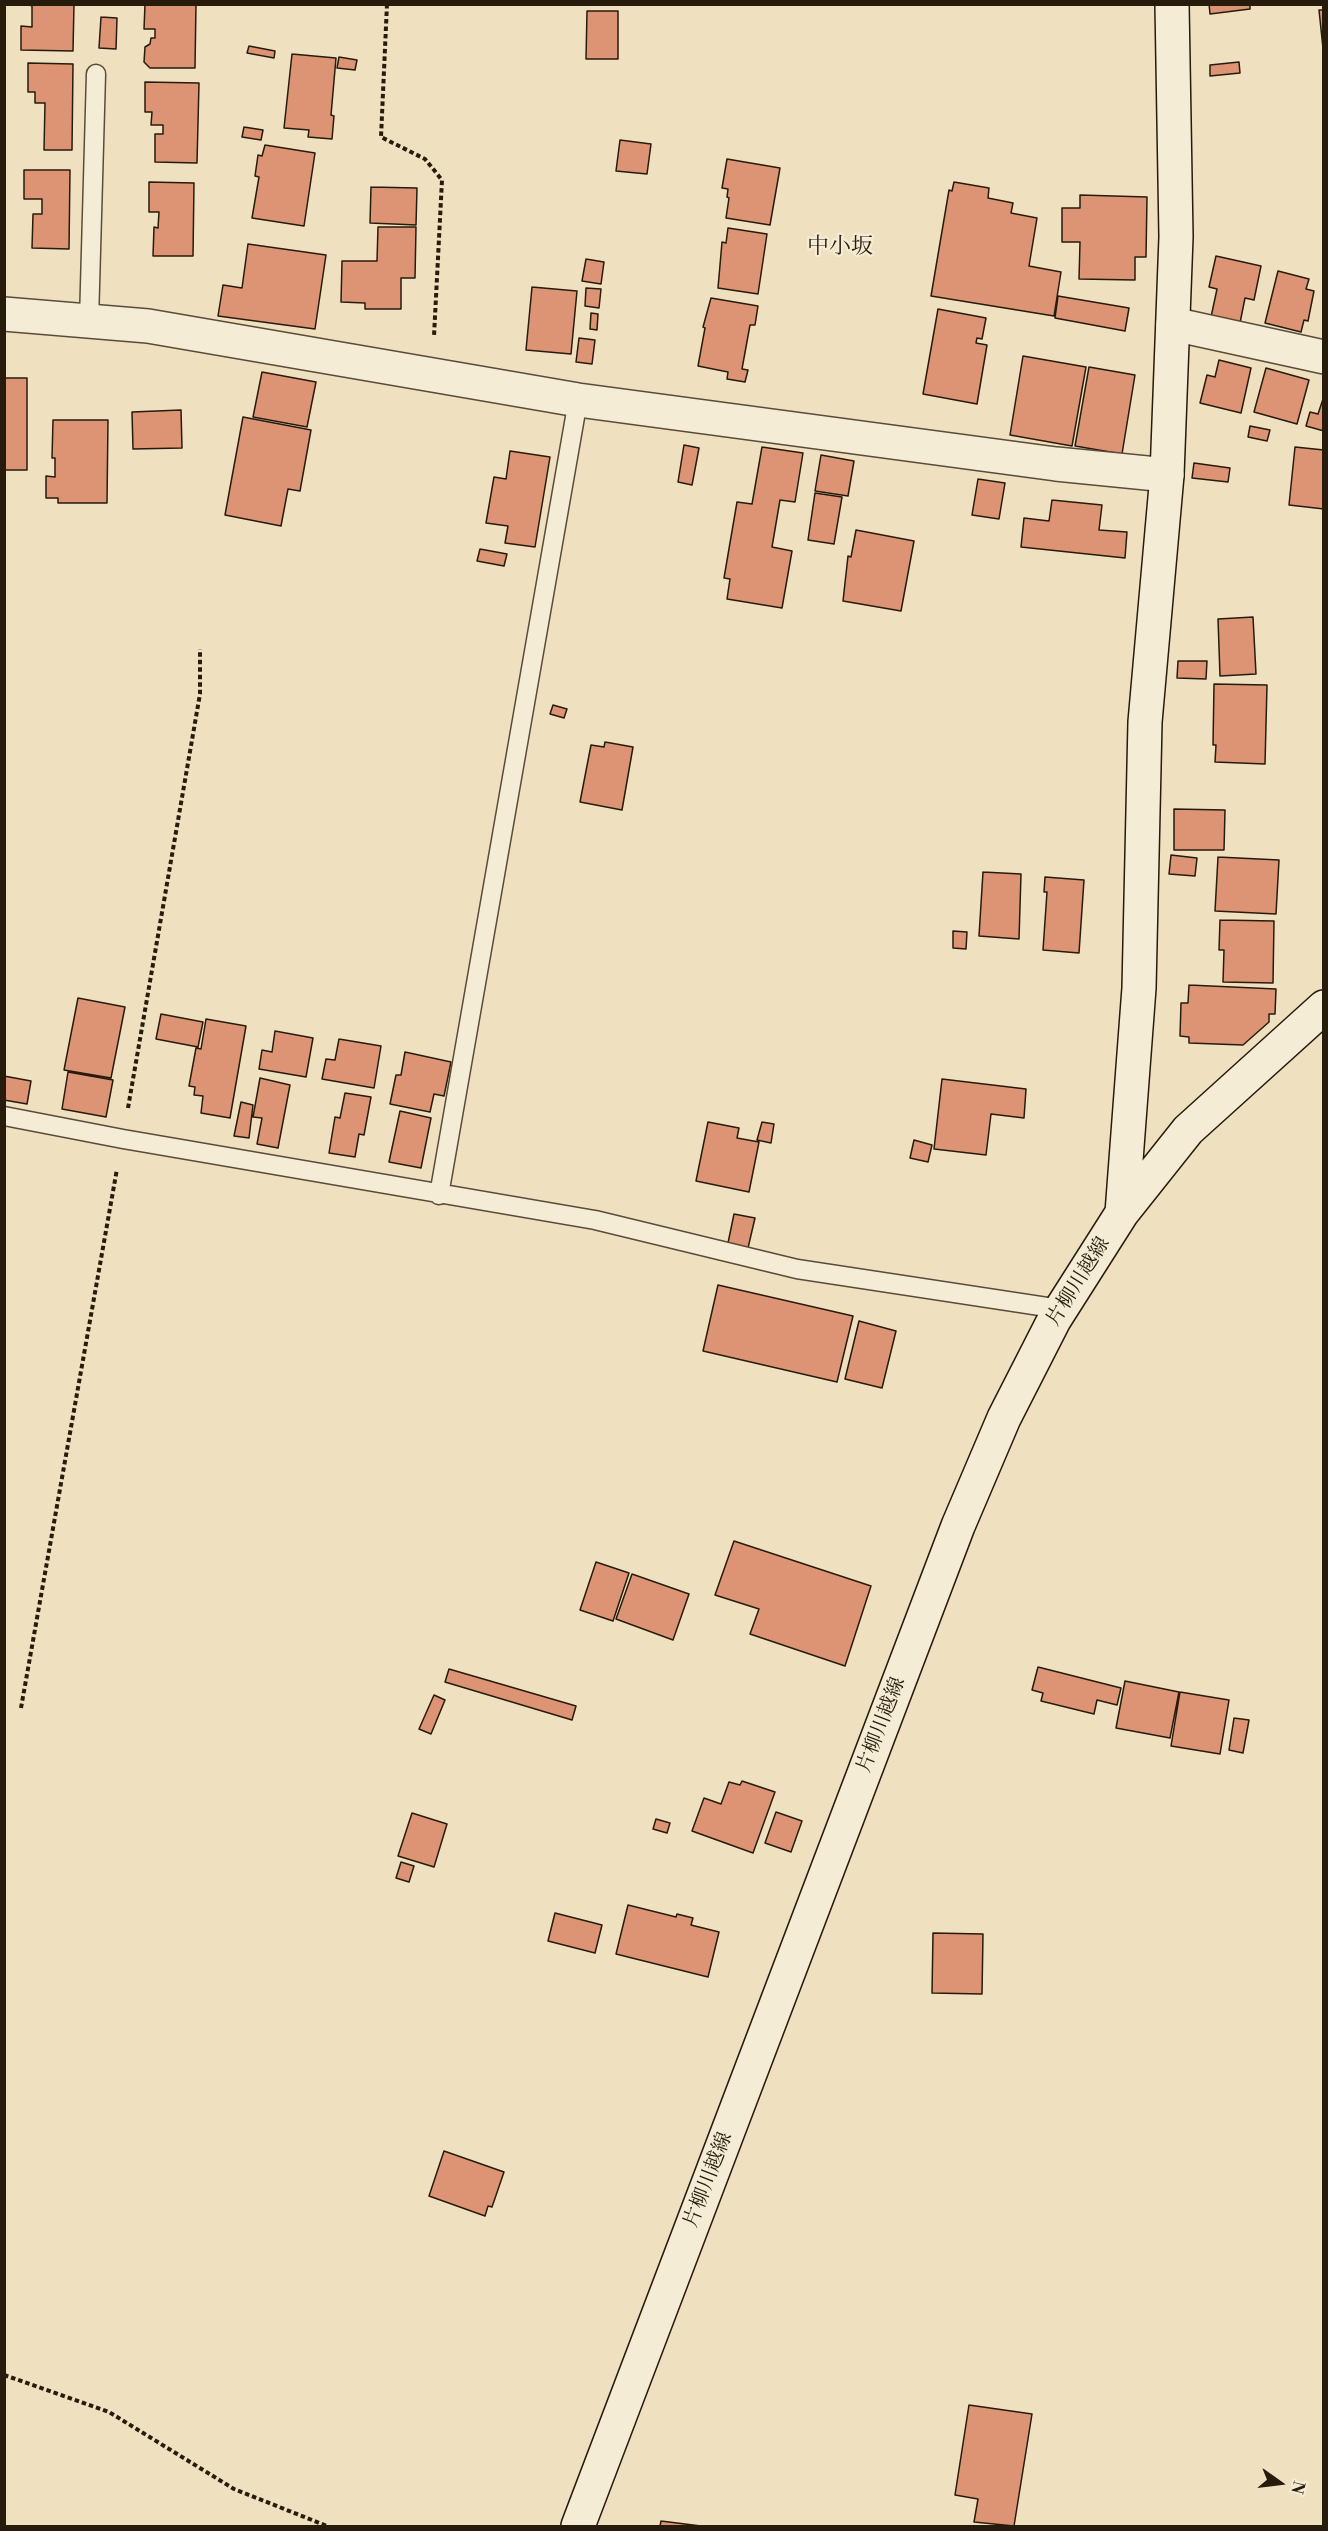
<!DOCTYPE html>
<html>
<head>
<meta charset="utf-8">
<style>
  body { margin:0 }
  #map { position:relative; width:1328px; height:2531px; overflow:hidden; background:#efe1c0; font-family:"Libre Bodoni",serif }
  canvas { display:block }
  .frame { position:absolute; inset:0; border:6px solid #271b0c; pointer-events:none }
  .north { position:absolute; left:1250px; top:2453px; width:60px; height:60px; -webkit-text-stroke:4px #f5ecd6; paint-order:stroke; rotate:104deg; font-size:16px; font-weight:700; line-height:24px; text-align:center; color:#271b0c }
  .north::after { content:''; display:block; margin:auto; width:21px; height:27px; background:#271b0c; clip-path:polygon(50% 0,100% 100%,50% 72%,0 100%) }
</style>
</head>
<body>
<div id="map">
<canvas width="1328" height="2531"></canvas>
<div class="frame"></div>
<div class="north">N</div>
</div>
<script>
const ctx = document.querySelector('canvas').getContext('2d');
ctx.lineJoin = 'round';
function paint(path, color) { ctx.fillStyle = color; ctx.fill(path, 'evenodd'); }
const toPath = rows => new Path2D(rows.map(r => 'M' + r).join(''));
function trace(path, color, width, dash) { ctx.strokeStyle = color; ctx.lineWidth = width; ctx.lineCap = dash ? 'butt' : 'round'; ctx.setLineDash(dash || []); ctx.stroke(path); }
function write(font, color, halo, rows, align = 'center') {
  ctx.font = font + ' "Libre Bodoni","Noto Serif JP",serif'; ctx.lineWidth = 4.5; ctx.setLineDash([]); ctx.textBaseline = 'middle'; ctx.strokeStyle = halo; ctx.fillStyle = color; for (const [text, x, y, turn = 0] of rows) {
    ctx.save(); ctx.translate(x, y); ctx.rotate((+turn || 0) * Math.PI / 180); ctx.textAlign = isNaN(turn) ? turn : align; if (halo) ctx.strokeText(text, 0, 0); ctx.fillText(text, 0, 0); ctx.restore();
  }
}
const building = toPath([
  [27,4,74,4,73,51,21,50,21,26,32,27,32,6,27,4],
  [145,4,196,4,195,68,150,68,144,62,145,47,150,44,151,38,155,38,155,29,144,29,145,4],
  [1209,4,1250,4,1250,9,1210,14,1209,4],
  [1319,10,1324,10,1324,58,1319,10],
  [587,11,618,11,618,59,586,59,587,11],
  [101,17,117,18,116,49,99,48,101,17],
  [249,46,275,51,274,58,247,53,249,46],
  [292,54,336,58,331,115,334,116,332,139,308,137,309,130,284,128,292,54],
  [339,57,357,60,355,70,337,68,339,57],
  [1239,62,1240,73,1210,76,1210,65,1239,62],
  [28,63,73,64,72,150,44,150,45,103,35,103,35,92,28,92,28,63],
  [145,82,199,83,197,163,155,162,155,134,163,134,163,125,151,125,152,112,145,112,145,82],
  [244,127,263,130,261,140,242,137,244,127],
  [620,140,651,144,647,174,616,171,620,140],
  [265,145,315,153,304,226,252,218,259,177,255,176,258,155,262,156,265,145],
  [727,159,780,168,770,225,726,218,729,198,727,197,728,189,722,188,727,159],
  [24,170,70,170,69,249,32,248,33,214,42,214,42,199,24,199,24,170],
  [149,182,194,183,193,256,153,256,154,227,158,228,159,212,149,212,149,182],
  [954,182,989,188,988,198,1013,203,1011,213,1037,218,1029,266,1061,272,1054,316,931,296,949,190,952,191,954,182],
  [371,187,417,188,416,225,370,223,371,187],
  [1080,195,1147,197,1146,257,1135,257,1135,280,1079,279,1080,242,1062,242,1062,208,1080,208,1080,195],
  [378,227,416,227,415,278,401,278,401,309,365,309,365,303,341,302,342,261,377,261,378,227],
  [728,228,767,234,758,294,718,288,722,242,726,243,728,228],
  [248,244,326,255,315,329,218,316,223,285,242,288,248,244],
  [1216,256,1261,266,1254,300,1245,298,1240,323,1211,317,1217,289,1209,287,1216,256],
  [586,259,604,262,601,284,582,281,586,259],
  [1278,271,1309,279,1306,289,1314,291,1308,321,1304,320,1301,332,1265,323,1278,271],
  [532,287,577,291,571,354,526,350,532,287],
  [586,288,601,289,599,308,585,306,586,288],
  [1058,296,1129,308,1125,331,1055,318,1058,296],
  [711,298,758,306,755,325,750,325,742,369,748,370,745,382,727,379,728,372,698,366,705,328,703,327,711,298],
  [938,309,986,318,982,339,977,338,976,343,987,345,977,404,923,394,938,309],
  [591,313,598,314,597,330,590,329,591,313],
  [579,338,595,340,592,364,576,362,579,338],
  [1023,356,1086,367,1072,446,1010,435,1023,356],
  [1219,360,1251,368,1241,413,1200,403,1207,375,1215,377,1219,360],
  [1089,367,1135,375,1122,454,1075,446,1089,367],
  [1266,368,1309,380,1297,424,1254,412,1266,368],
  [262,372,316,382,307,427,253,417,262,372],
  [4,378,27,378,27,470,4,470,4,378],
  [1324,396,1324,431,1306,426,1310,412,1318,414,1324,396],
  [181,410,182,448,133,449,132,412,181,410],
  [243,417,311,430,300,491,288,489,281,526,225,515,243,417],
  [53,420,108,420,107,503,58,503,58,498,46,498,46,476,55,477,55,458,52,458,53,420],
  [1250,426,1270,430,1267,441,1248,437,1250,426],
  [684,445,699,448,692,485,678,482,684,445],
  [762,447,803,453,795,502,780,500,772,547,792,551,782,608,727,599,730,579,724,578,737,502,752,504,762,447],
  [1295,447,1324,450,1324,509,1289,505,1295,447],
  [510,451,550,457,535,547,505,543,508,526,486,523,494,477,506,479,510,451],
  [821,455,854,461,848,496,815,491,821,455],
  [1194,463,1230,468,1228,482,1192,478,1194,463],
  [978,479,1005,483,999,519,972,515,978,479],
  [815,493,842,497,834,544,808,540,815,493],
  [1052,500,1102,505,1099,530,1127,532,1125,558,1021,547,1024,518,1049,521,1052,500],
  [856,530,914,541,901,611,843,601,848,556,851,557,856,530],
  [480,549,507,554,504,566,477,561,480,549],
  [1253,617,1256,674,1220,676,1218,619,1253,617],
  [1178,661,1207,661,1206,679,1177,678,1178,661],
  [1214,684,1267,685,1265,764,1215,762,1216,745,1213,745,1214,684],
  [553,705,567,709,564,718,550,714,553,705],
  [605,742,633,747,622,810,580,802,591,745,604,747,605,742],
  [1174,809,1225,810,1224,850,1174,850,1174,809],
  [1171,855,1197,858,1195,876,1169,874,1171,855],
  [1218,857,1279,860,1276,914,1215,911,1218,857],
  [983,872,1021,874,1019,939,979,936,983,872],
  [1045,877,1084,880,1079,953,1043,950,1047,892,1044,892,1045,877],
  [1220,920,1274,921,1273,983,1223,982,1224,950,1219,950,1220,920],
  [953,931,967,932,966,949,953,948,953,931],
  [1189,985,1276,989,1275,1014,1269,1014,1269,1022,1243,1045,1189,1043,1189,1037,1180,1036,1181,1003,1188,1003,1189,985],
  [78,998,125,1007,111,1078,64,1070,78,998],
  [161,1014,203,1022,198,1047,156,1039,161,1014],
  [206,1019,246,1026,230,1118,201,1113,203,1096,194,1095,195,1087,189,1086,196,1048,201,1049,206,1019],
  [275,1031,313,1038,306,1077,259,1069,262,1050,272,1052,275,1031],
  [339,1039,381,1046,374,1088,322,1079,326,1059,335,1060,339,1039],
  [405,1052,451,1062,444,1096,434,1094,430,1112,390,1104,396,1075,401,1075,405,1052],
  [68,1072,113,1080,106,1117,62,1109,68,1072],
  [4,1076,31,1081,27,1104,4,1100,4,1076],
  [260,1078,290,1085,278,1148,257,1144,262,1118,253,1117,260,1078],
  [942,1079,1026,1089,1024,1118,991,1114,986,1155,934,1149,942,1079],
  [345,1093,371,1097,364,1135,359,1134,355,1157,329,1153,335,1117,340,1118,345,1093],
  [241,1102,253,1105,249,1138,234,1136,241,1102],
  [400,1111,431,1118,421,1168,389,1162,400,1111],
  [708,1122,739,1128,737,1138,759,1142,749,1192,696,1181,708,1122],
  [762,1122,774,1124,771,1143,757,1140,762,1122],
  [914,1140,932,1145,928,1162,910,1158,914,1140],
  [734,1214,755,1218,748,1248,728,1243,734,1214],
  [718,1285,853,1316,837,1382,703,1351,718,1285],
  [859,1321,896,1331,882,1388,845,1379,859,1321],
  [734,1541,871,1586,845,1666,750,1634,759,1609,715,1595,734,1541],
  [596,1562,629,1573,613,1621,580,1610,596,1562],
  [632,1574,689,1594,673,1640,616,1619,632,1574],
  [1038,1667,1121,1688,1117,1705,1097,1700,1094,1714,1041,1701,1043,1693,1032,1690,1038,1667],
  [449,1669,576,1706,572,1720,445,1682,449,1669],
  [1125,1681,1179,1692,1170,1738,1116,1728,1125,1681],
  [1180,1692,1229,1700,1220,1754,1171,1746,1180,1692],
  [434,1695,445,1700,431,1734,419,1729,434,1695],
  [1234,1718,1249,1720,1243,1753,1229,1750,1234,1718],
  [742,1781,775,1792,753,1853,692,1831,704,1798,721,1804,729,1782,740,1785,742,1781],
  [776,1812,802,1821,791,1852,765,1843,776,1812],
  [412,1813,447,1824,434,1867,398,1856,412,1813],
  [656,1819,670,1823,667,1833,653,1829,656,1819],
  [401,1862,414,1866,409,1882,396,1878,401,1862],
  [628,1905,676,1917,677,1914,693,1918,691,1925,719,1932,708,1977,616,1954,628,1905],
  [555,1913,602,1925,595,1953,548,1941,555,1913],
  [933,1933,983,1934,982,1994,932,1993,933,1933],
  [444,2151,504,2172,492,2207,488,2206,485,2216,429,2196,444,2151],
  [969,2405,1032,2414,1014,2526,974,2522,978,2499,955,2495,969,2405],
  [661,2521,701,2526,660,2526,661,2521]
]);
paint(building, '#dc9474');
trace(building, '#271b0c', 1.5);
const lane = toPath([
  [89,321,96,74],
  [4,1116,123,1139,595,1220,797,1269,1060,1309],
  [439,1195,578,400]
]);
const street = toPath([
  [4,314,148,326,578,400,1056,464,1167,475],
  [1173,324,1324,357]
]);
const secondary = toPath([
  [1122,1213,1139,988,1145,722,1167,475,1176,237,1172,4],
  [578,2526,958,1526,1004,1418,1054,1320,1122,1213,1188,1130,1324,1007]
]);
trace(lane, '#594c39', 21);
trace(street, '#594c39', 36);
trace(secondary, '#271b0c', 36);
trace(toPath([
  [387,4,381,137,425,159,442,180,434,336],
  [128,1108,200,694,200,649],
  [21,1708,117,1169],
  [4,2375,109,2412,234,2489,327,2526]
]), '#271b0c', 4, [4.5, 3]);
trace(lane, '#f5ecd6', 18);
trace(street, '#f5ecd6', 33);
trace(secondary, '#f5ecd6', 33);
write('20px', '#271b0c', '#f5ecd6', [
  ["片柳川越線",1079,1282,-58],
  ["片柳川越線",882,1725,-69],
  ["片柳川越線",709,2180,-69]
]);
write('22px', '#271b0c', '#f5ecd6', [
  ["中小坂",840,248]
]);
</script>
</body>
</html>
